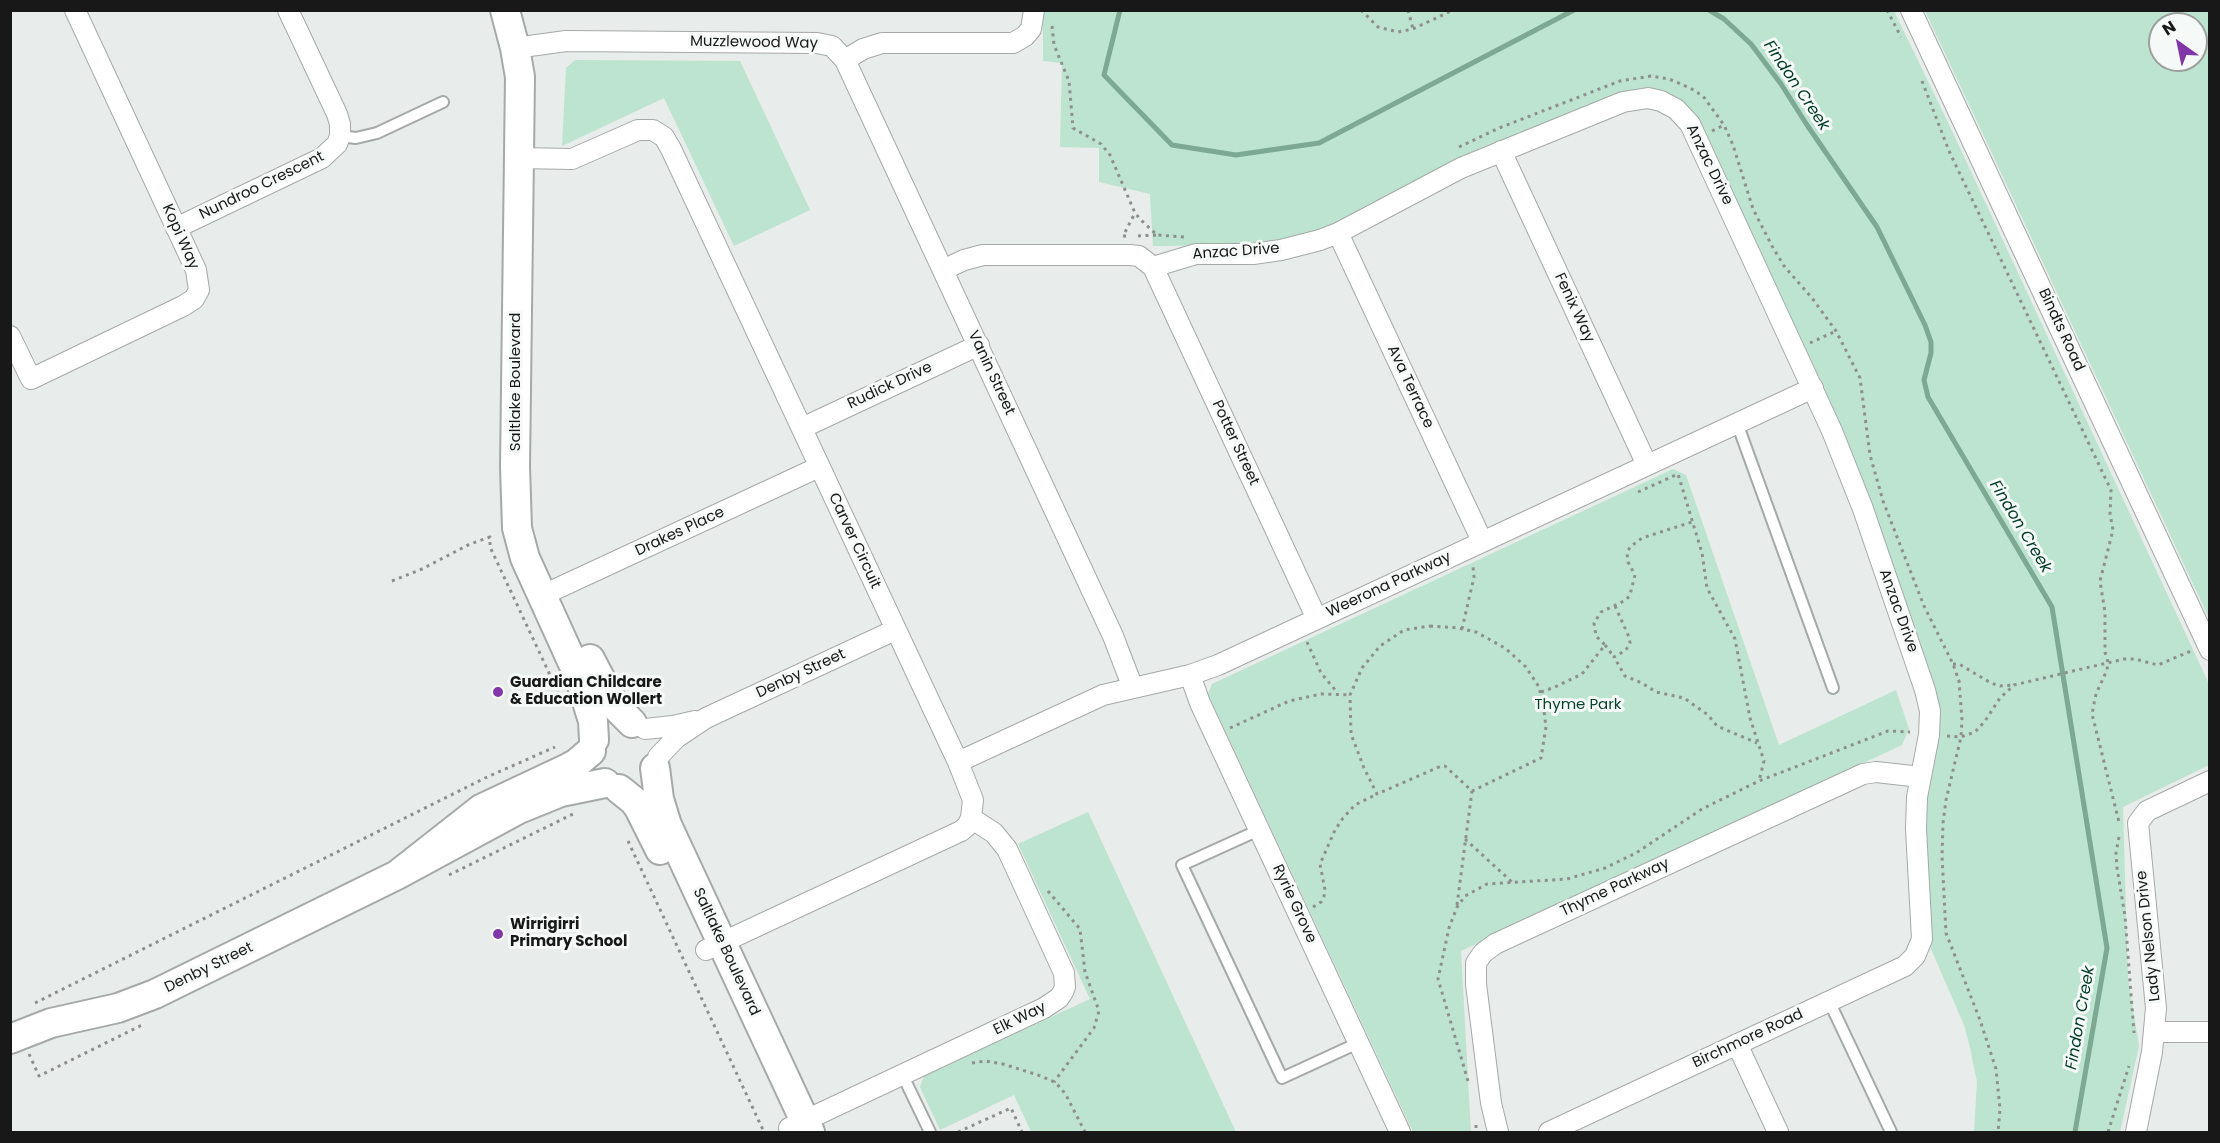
<!DOCTYPE html>
<html>
<head>
<meta charset="utf-8">
<style>
  body { margin:0 }
  #map { position:relative; width:2220px; height:1143px; overflow:hidden; background:#e8ecea; font-family:Poppins,sans-serif }
  canvas { display:block }
  .frame { position:absolute; inset:0; border:12px solid #171817; pointer-events:none }
  .north { position:absolute; left:2148px; top:12px; width:60px; height:60px; box-sizing:border-box; background:#f5f9f7; border:2px solid #9c9f9d; border-radius:50%; rotate:327deg; font-size:16px; font-weight:700; line-height:24px; text-align:center; color:#171817 }
  .north::after { content:''; display:block; margin:auto; width:21px; height:27px; background:#8237a8; clip-path:polygon(50% 0,100% 100%,50% 72%,0 100%) }
</style>
</head>
<body>
<div id="map">
<canvas width="2220" height="1143"></canvas>
<div class="frame"></div>
<div class="north">N</div>
</div>
<script>
const ctx = document.querySelector('canvas').getContext('2d');
ctx.lineJoin = 'round';
function paint(path, color) { ctx.fillStyle = color; ctx.fill(path, 'evenodd'); }
const toPath = rows => new Path2D(rows.map(r => 'M' + r).join(''));
function trace(path, color, width, dash) { ctx.strokeStyle = color; ctx.lineWidth = width; ctx.lineCap = dash ? 'butt' : 'round'; ctx.setLineDash(dash || []); ctx.stroke(path); }
function write(font, color, halo, rows, align = 'center') {
  ctx.font = font + ' Poppins,sans-serif'; ctx.lineWidth = 6; ctx.setLineDash([]); ctx.textBaseline = 'middle'; ctx.strokeStyle = halo; ctx.fillStyle = color; for (const [text, x, y, turn = 0] of rows) {
    ctx.save(); ctx.translate(x, y); ctx.rotate((+turn || 0) * Math.PI / 180); ctx.textAlign = isNaN(turn) ? turn : align; if (halo) ctx.strokeText(text, 0, 0); ctx.fillText(text, 0, 0); ctx.restore();
  }
}
paint(toPath([
  [1391,10,1894,11,1953,133,2209,684,2209,765,2123,807,2128,978,2139,1046,2120,1132,1974,1132,1977,1082,1969,1043,1964,1025,1931,949,1924,838,1928,789,1939,732,1937,695,1888,562,1667,94,1347,222,1277,245,1153,246,1150,194,1099,182,1099,148,1060,147,1062,63,1043,61,1043,11],
  [1925,11,2209,11,2209,618,1973,113],
  [2160,24,2196,24,2196,60,2160,60],
  [575,60,740,61,810,210,734,246,664,98,562,146,566,68],
  [1673,469,1686,475,1779,745,1896,690,1909,729,1902,745,1461,951,1471,1132,1413,1132,1208,694,1212,684],
  [1088,812,1236,1132,1031,1132,1014,1095,940,1130,920,1087,924,1076,1090,999,1018,844]
]), '#bce4d0');
trace(toPath([
  [1120,10,1104,75,1172,145,1236,155,1319,143,1574,10],
  [1709,10,1724,19,1751,44,1781,84,1807,125,1877,227,1925,325,1931,342,1931,353,1924,380,1928,397,2052,607,2107,948,2075,1132]
]), '#7da893', 5);
const lane = toPath([
  [340,136,356,138,377,133,443,102],
  [1737,423,1833,688],
  [1259,830,1182,865,1282,1078,1358,1043],
  [1829,1001,1891,1132],
  [902,1074,930,1132]
]);
const street = toPath([
  [1911,10,2210,650],
  [515,48,566,41,817,43,832,46,845,60,863,49,882,43,1013,43,1025,36,1031,29,1034,10],
  [845,60,1113,636,1133,688],
  [1501,151,1647,465],
  [518,158,572,159,638,130,653,130,664,137,671,149,958,762,973,800,971,818,967,826,961,831,706,950],
  [176,228,322,158,337,144,340,136,340,124,337,114,288,10],
  [1338,233,1482,541],
  [1153,267,1317,619],
  [943,270,964,260,983,255,1130,255,1139,256,1153,267,1196,254,1253,254,1281,250,1320,240,1338,233,1461,168,1623,102,1648,98,1661,101,1676,109,1690,124,1832,431,1863,509,1925,690,1930,711,1929,735,1917,797,1916,829,1922,939,1915,956,1905,966,1549,1132],
  [10,336,31,379,183,306,194,299,199,290,196,270,75,10],
  [802,428,979,345],
  [541,596,819,467],
  [1190,675,1200,703,1400,1132],
  [645,729,673,726,695,721],
  [658,757,676,738,706,718,895,630],
  [958,762,1103,695,1190,675,1218,665,1813,388],
  [2155,1032,2210,1032],
  [1737,1044,1778,1132],
  [789,1128,1044,1008,1059,998,1063,992,1065,987,1064,973,1007,849,994,833,971,818],
  [1498,1132,1491,1103,1476,984,1476,963,1483,953,1495,944,1863,774,1876,772,1921,777],
  [2136,1132,2152,1052,2156,1008,2138,823,2147,811,2210,781]
]);
const secondary = toPath([
  [505,10,515,48,520,77,515,467,517,528,525,558,580,679,593,721,594,740],
  [590,659,614,705,632,723],
  [591,751,577,763,566,769,481,809,397,875,519,809,561,792,605,783],
  [655,768,659,799,667,825,810,1132],
  [619,789,634,801,639,808,660,850],
  [10,1039,51,1023,118,1008,155,994,397,875]
]);
trace(lane, '#a5a9a7', 14);
trace(street, '#a5a9a7', 22);
trace(secondary, '#a5a9a7', 32);
trace(toPath([
  [1361,10,1378,27,1398,32,1413,29,1453,10],
  [1408,10,1413,29],
  [1887,10,1901,37],
  [1052,26,1054,45,1069,81,1073,128,1101,144,1110,155,1135,213,1141,220,1157,235,1185,237],
  [1922,81,1949,151,2111,490,2110,514,2113,530,2100,581,2105,612,2105,652,2108,662,2107,670,2096,694,2092,714,2119,822],
  [1712,131,1724,125],
  [1459,147,1499,128,1620,81,1651,76,1669,79,1690,88,1703,96,1724,125,1733,145,1753,209,1772,246,1784,266,1812,298,1836,331,1860,378,1870,455,1883,501,1924,606,1953,664,1959,681,1962,720,1961,737,1946,800,1943,823,1942,856,1946,933,1980,1020,1996,1069,2000,1109,1998,1132],
  [1126,236,1123,236,1135,213],
  [1138,236,1156,235],
  [1810,343,1836,331],
  [1638,492,1678,474,1702,553,1707,588,1735,639,1750,718,1764,761,1759,781],
  [392,581,422,569,470,544,490,537,490,547,558,692],
  [1615,606,1629,637,1630,643,1626,650,1614,657,1625,676,1642,683,1656,692,1684,698,1708,715,1717,726,1757,743],
  [1430,626,1458,628,1476,632,1505,648,1526,667,1539,687,1544,711,1546,727,1541,758,1472,791,1445,766,1441,766,1377,794,1364,768,1351,734,1350,695,1362,668,1380,646,1404,630,1430,626],
  [1462,629,1474,577,1473,566],
  [1307,642,1321,673,1337,692],
  [1605,645,1614,657],
  [1953,664,1959,664,1991,683,2000,686,2012,685],
  [1541,692,1555,687,1582,674,1605,645,1596,636,1594,623,1601,612,1626,600,1630,595,1635,575,1628,562,1627,553,1630,547,1642,538,1692,522],
  [1230,728,1289,701,1321,694,1350,695],
  [1947,736,1961,737,1975,732,1985,721,2000,698,2014,685,2124,659,2135,659,2158,665,2191,651],
  [2119,837,2116,853,2117,868,2125,916,2134,1033],
  [1465,839,1512,882],
  [628,841,764,1132],
  [449,875,573,814],
  [1048,891,1080,929,1085,972,1099,1011,1094,1028,1054,1082],
  [1457,905,1472,791],
  [1313,907,1321,902,1324,896,1325,890,1320,864,1335,830,1343,818,1355,805,1377,794],
  [35,1003,485,778,555,747],
  [29,1054,39,1076,144,1024],
  [972,1063,985,1061,1003,1064,1041,1076,1054,1082,1061,1088,1067,1097,1085,1132],
  [1468,1081,1438,979,1449,928,1457,907,1465,896,1487,884,1567,879,1605,868,1636,853,1702,809,1759,781,1888,731,1910,732],
  [1476,1125,1476,1132],
  [958,1132,1011,1108,1022,1132],
  [2108,1132,2129,1066]
]), '#8d908e', 3, [3, 4.5]);
trace(lane, '#fff', 10);
trace(street, '#fff', 20);
trace(secondary, '#fff', 28);
for (const [x, y, r, color] of [
  [498,692,6,"#8237a8"],
  [498,934,6,"#8237a8"]
]) { const dot = new Path2D(); dot.arc(x, y, r, 0, 2 * Math.PI); ctx.fillStyle = color; ctx.fill(dot); trace(dot, '#f5f9f7', 2); }
write('15px', '#171817', '#f5f9f7', [
  ["Muzzlewood Way",754,43,1],
  ["Anzac Drive",1709,165,64],
  ["Nundroo Crescent",262,186,-26],
  ["Kopi Way",180,237,66],
  ["Anzac Drive",1236,252,-4],
  ["Fenix Way",1574,308,65],
  ["Bindts Road",2061,330,65],
  ["Vanin Street",991,373,65],
  ["Saltlake Boulevard",516,382,-90],
  ["Rudick Drive",890,386,-25],
  ["Ava Terrace",1410,387,65],
  ["Potter Street",1235,443,65],
  ["Drakes Place",680,532,-25],
  ["Carver Circuit",854,541,65],
  ["Weerona Parkway",1389,585,-25],
  ["Anzac Drive",1898,611,70],
  ["Denby Street",801,674,-25],
  ["Thyme Parkway",1615,888,-25],
  ["Ryrie Grove",1294,904,65],
  ["Lady Nelson Drive",2149,936,-96],
  ["Saltlake Boulevard",726,952,65],
  ["Denby Street",209,968,-26],
  ["Elk Way",1020,1019,-26],
  ["Birchmore Road",1748,1039,-25]
]);
write('bold 15px', '#171817', '#f5f9f7', [
  ["Guardian Childcare",510,683],
  ["& Education Wollert",510,700],
  ["Wirrigirri",510,925],
  ["Primary School",510,942]
], 'left');
write('15px', '#08432e', '#f5f9f7', [
  ["Thyme Park",1578,705]
]);
write('italic 16px', '#003a26', '#f5f9f7', [
  ["Findon Creek",1796,86,56],
  ["Findon Creek",2020,527,59],
  ["Findon Creek",2081,1018,-80]
]);
</script>
</body>
</html>
